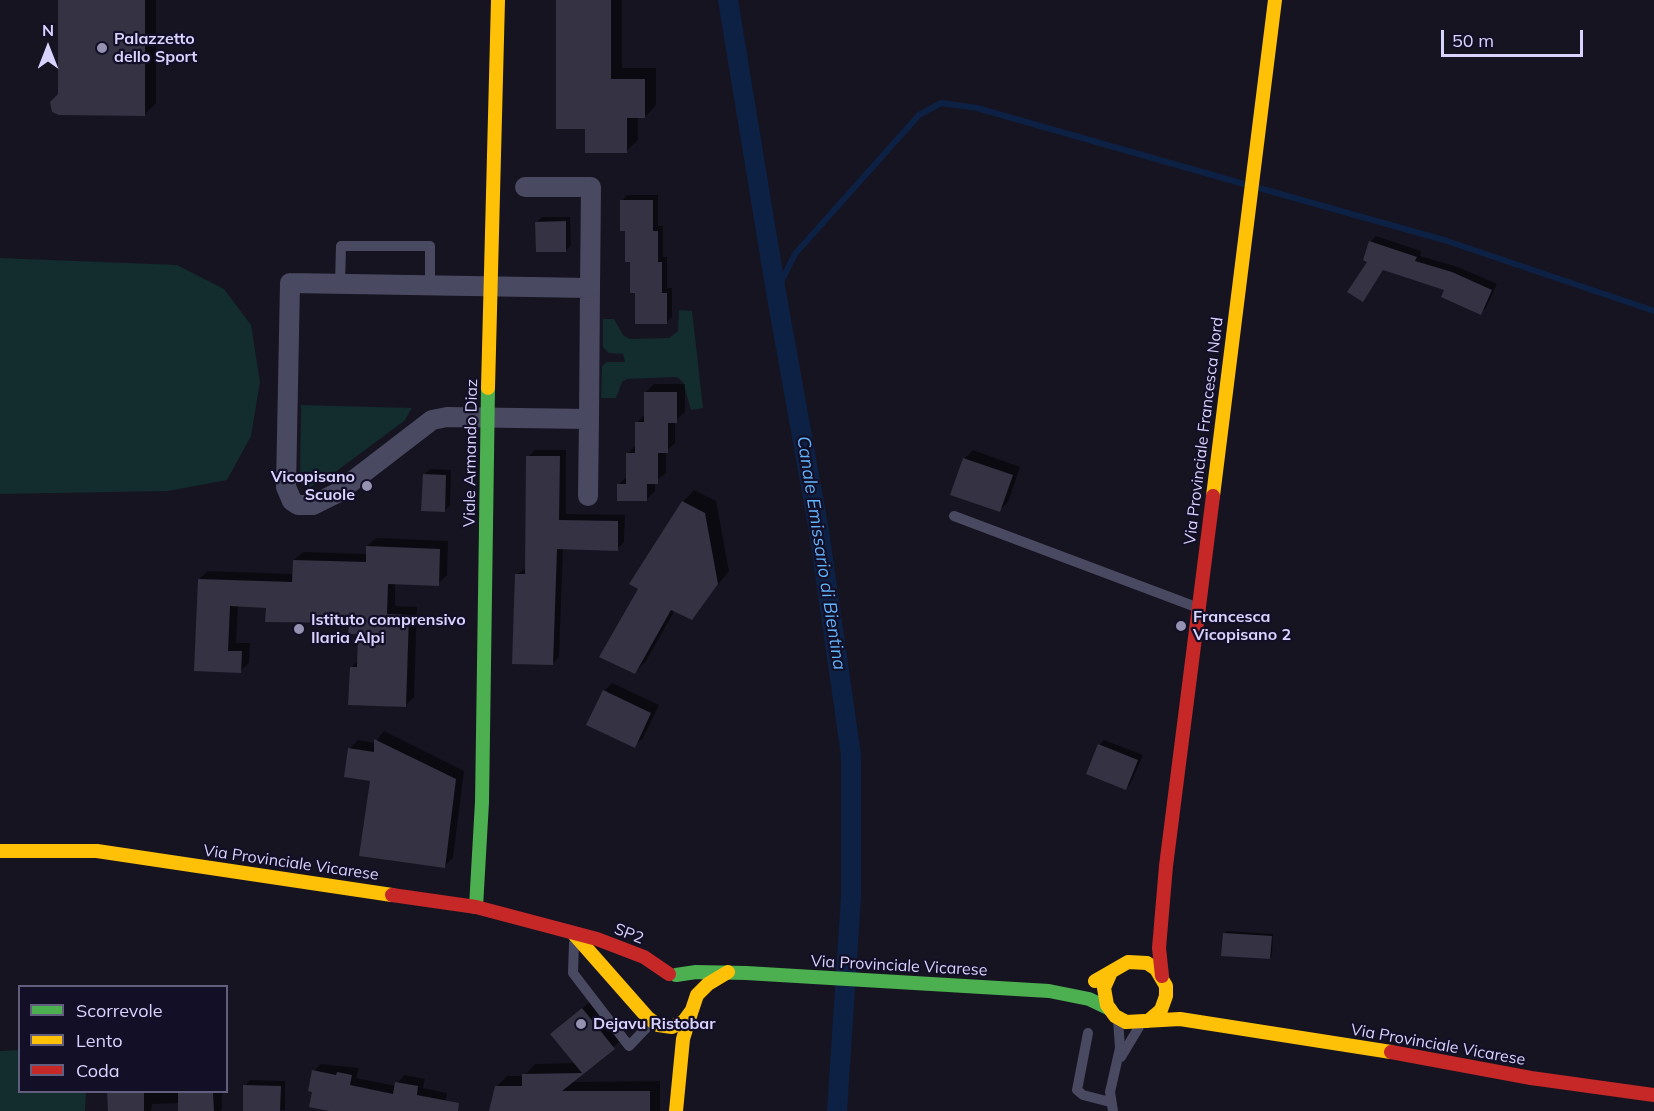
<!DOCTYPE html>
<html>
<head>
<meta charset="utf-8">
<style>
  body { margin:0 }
  #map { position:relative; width:1654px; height:1111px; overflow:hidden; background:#161421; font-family:Mulish,sans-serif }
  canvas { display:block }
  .legend { position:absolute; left:18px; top:985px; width:210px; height:108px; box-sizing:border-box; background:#130f26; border:2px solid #625e7d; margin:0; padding:8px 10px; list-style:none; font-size:18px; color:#d9d4ff }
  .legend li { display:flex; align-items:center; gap:12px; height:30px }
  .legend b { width:30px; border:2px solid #625e7d }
  .north { position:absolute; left:18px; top:18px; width:60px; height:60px; -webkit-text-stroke:4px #130f26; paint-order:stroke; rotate:0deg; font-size:16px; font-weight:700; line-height:24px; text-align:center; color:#d9d4ff }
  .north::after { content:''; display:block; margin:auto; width:21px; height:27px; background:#d9d4ff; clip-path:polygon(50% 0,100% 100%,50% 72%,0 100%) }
  .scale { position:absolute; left:1441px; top:30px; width:142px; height:27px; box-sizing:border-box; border:3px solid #d9d4ff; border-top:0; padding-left:8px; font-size:18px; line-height:21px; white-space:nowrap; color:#d9d4ff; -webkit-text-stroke:4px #130f26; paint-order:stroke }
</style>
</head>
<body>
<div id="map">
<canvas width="1654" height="1111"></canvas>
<ul class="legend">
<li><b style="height:8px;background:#4caf50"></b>Scorrevole</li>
<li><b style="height:8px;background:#ffc107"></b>Lento</li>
<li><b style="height:8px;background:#c62828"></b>Coda</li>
</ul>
<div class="north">N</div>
<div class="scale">50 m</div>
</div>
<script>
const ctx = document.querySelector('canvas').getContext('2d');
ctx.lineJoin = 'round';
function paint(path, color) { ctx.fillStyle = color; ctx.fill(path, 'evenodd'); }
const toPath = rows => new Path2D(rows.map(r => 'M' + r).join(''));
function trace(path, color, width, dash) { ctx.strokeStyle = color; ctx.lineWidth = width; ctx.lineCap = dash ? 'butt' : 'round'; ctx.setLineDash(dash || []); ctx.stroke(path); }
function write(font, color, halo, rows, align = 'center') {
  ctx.font = font + ' Mulish,sans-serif'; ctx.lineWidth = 4.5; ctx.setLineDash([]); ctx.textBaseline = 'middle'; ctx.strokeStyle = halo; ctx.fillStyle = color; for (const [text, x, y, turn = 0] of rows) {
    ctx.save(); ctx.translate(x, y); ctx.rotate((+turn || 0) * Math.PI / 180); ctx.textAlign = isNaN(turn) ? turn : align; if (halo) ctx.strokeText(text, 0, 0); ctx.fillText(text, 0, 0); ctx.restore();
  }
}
paint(toPath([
  [0,258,177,265,224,289,251,325,260,382,251,436,227,480,168,491,0,494],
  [679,310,692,311,703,408,691,410,683,382,677,377,627,379,622,382,616,398,601,398,602,366,607,362,625,362,623,354,609,353,603,347,603,319,614,319,623,335,630,339,669,338,678,331],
  [301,405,412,408,404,421,334,473,308,488,300,483],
  [19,1050,20,1092,86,1092,85,1111,0,1111,0,1051]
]), '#132c2d');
paint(toPath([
  [60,0,156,0,156,103,144,115,60,94],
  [557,0,622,0,622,68,656,68,656,105,645,117,638,117,638,140,626,151,587,127],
  [627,195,658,195,658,226,663,226,663,257,667,257,667,288,672,288,672,317,666,322,636,291,622,201],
  [542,217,570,217,571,245,565,251,537,222],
  [1376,236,1421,251,1420,256,1458,267,1497,284,1486,308,1481,313,1446,289,1384,269,1362,300,1370,242],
  [654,384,685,384,685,412,675,421,675,443,666,451,666,473,655,482,655,491,646,500,619,484,627,476,627,454,636,445,636,423,646,414,646,392],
  [535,450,566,450,566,514,625,515,624,542,617,549,563,548,559,657,552,664,517,574,527,568,528,457],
  [973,450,1020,467,1008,502,999,511,964,459],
  [430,469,451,470,450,505,444,511,424,475],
  [694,490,716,501,729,571,691,618,675,610,646,661,635,672,683,502],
  [376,538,448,541,447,575,438,584,395,582,395,606,417,607,414,697,405,706,351,668,358,660,360,633,350,622,267,606,238,605,236,643,250,643,249,663,240,671,196,670,199,579,208,571,294,574,294,560,303,552,367,554,367,546],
  [612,683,659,705,643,738,634,746,604,691],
  [384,731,464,771,453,858,444,866,349,749,358,740,375,743],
  [1104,740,1143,755,1131,783,1126,789,1099,745],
  [1227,931,1273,934,1272,955,1270,958,1225,933],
  [593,999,625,1037,572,1082,660,1081,660,1111,491,1111,496,1087,507,1076,524,1076,535,1064,576,1063,552,1034],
  [321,1064,359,1068,356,1078,396,1086,404,1075,425,1079,423,1088,447,1093,443,1111,336,1111,313,1090,314,1071],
  [250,1080,285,1081,285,1110,244,1111,244,1086],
  [109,1092,222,1092,222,1109,220,1111,180,1111,180,1103,152,1104,151,1111,109,1111]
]), '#0007');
trace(toPath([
  [1259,188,1444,240,1654,311],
  [776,292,795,254,919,115,941,103,977,108,1244,184]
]), '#0d2144', 6);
trace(toPath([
  [728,0,776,292,819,531,851,755,851,897,837,1111]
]), '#0d2144', 20);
paint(toPath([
  [58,0,145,0,145,116,59,115,52,112,50,102,58,94],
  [556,0,611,0,611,79,645,79,645,118,627,118,627,153,585,153,585,129,556,129],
  [620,200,653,200,653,231,658,231,658,262,662,262,662,293,667,293,667,324,635,324,635,293,630,293,630,262,625,262,625,231,620,231],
  [566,221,566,252,536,252,535,222],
  [1369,241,1417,257,1415,261,1452,272,1492,290,1481,315,1441,297,1444,290,1383,270,1363,302,1347,292,1367,262,1363,260],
  [644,392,677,392,677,423,668,423,668,453,658,453,658,484,647,484,647,501,617,501,617,484,626,484,626,453,635,453,635,422,644,422],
  [526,456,560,456,559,520,618,521,618,551,557,549,553,665,512,664,515,574,525,574],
  [963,458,1013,475,1000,512,950,495],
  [423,474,446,475,445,512,421,511],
  [682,501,705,513,718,584,692,620,671,610,635,674,599,657,638,589,629,584],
  [366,546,440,549,439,586,388,584,387,614,409,615,406,707,348,705,350,667,357,667,358,634,348,634,349,623,265,622,266,608,230,606,228,651,242,651,241,673,194,671,198,579,292,582,293,560,366,562],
  [603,690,651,713,635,748,586,725],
  [374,739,456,779,445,868,359,856,370,781,344,777,348,748,374,752],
  [1098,744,1138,760,1126,790,1086,774],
  [1223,933,1272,936,1270,959,1221,956],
  [582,1008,615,1049,562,1091,650,1091,650,1111,489,1111,495,1086,522,1086,522,1074,582,1073,550,1034],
  [312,1070,336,1075,337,1072,352,1075,350,1085,393,1094,395,1082,418,1086,417,1095,459,1103,458,1111,329,1111,309,1107,312,1092,308,1091],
  [243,1085,281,1086,280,1111,243,1111],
  [107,1092,144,1092,144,1111,108,1111],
  [178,1092,213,1092,214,1111,178,1111]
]), '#343243');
trace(toPath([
  [340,284,341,246,430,246,430,285],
  [954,516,1196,607],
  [574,943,573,973,629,1046,652,1022],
  [1088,1033,1077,1090,1083,1095,1110,1102],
  [1121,1057,1139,1027],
  [1113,1111,1110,1092,1120,1048,1118,1020]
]), '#4a4962', 10);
trace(toPath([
  [525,187,591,187,590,288],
  [290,283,590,288,589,419,447,417,432,420,337,493,313,505,298,505,292,501,286,487,290,283],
  [588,496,589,419]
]), '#4a4962', 20);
trace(toPath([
  [476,907,482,802,488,388],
  [676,975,696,972,746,973,1049,991,1089,999,1110,1009]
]), '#4caf50', 14);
trace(toPath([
  [488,388,498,0],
  [1213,496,1275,0],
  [0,851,97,851,392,895],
  [574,934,648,1018,658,1025,672,1027,684,1021,692,1010,697,995,708,984,728,972],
  [1111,972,1104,988,1107,1005,1115,1016,1126,1022,1180,1019,1391,1052],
  [1095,981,1128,962,1147,963,1156,969,1166,986,1166,996,1161,1010,1148,1021],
  [676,1111,683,1039,692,1010]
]), '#ffc107', 14);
trace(toPath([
  [392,895,476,907,597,939,644,957,669,974],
  [1162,976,1159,948,1166,866,1213,496],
  [1391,1052,1531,1078,1654,1095]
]), '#c62828', 14);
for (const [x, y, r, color] of [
  [102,48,6,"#9591b1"],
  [367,486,6,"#9591b1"],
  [1181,626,6,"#9591b1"],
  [299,629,6,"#9591b1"],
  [581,1024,6,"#9591b1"]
]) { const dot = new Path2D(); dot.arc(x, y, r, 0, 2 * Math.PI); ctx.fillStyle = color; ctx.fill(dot); trace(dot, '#130f26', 2); }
write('bold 16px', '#d9d4ff', '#130f26', [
  ["Palazzetto",114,39],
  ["dello Sport",114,57],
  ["Vicopisano",355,477,"right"],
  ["Scuole",355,495,"right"],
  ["Francesca",1193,617],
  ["Vicopisano 2",1193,635],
  ["Istituto comprensivo",311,620],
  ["Ilaria Alpi",311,638],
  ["Dejavu Ristobar",593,1024]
], 'left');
write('16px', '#d9d4ff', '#130f26', [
  ["Via Provinciale Francesca Nord",1204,431,-83],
  ["Viale Armando Diaz",471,453,-89],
  ["Via Provinciale Vicarese",291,863,8],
  ["SP2",629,934,21],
  ["Via Provinciale Vicarese",899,966,3],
  ["Via Provinciale Vicarese",1438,1045,10]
]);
write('italic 18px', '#62b6ff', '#130f26', [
  ["Canale Emissario di Bientina",821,553,81]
]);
</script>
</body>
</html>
